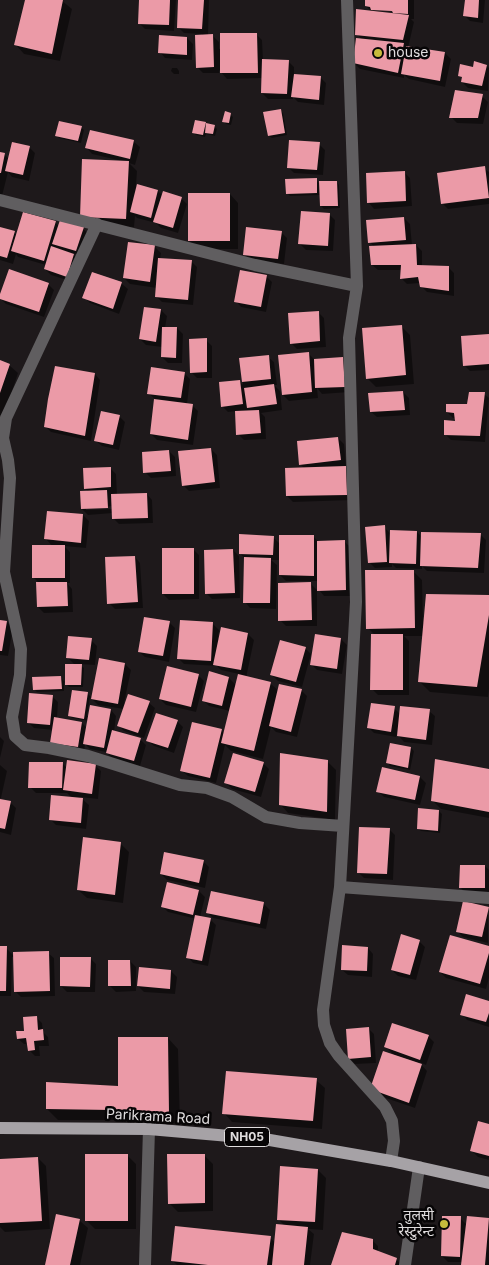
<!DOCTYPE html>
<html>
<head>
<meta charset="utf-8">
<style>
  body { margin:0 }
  canvas { display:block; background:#1e191b }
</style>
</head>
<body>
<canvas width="489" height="1265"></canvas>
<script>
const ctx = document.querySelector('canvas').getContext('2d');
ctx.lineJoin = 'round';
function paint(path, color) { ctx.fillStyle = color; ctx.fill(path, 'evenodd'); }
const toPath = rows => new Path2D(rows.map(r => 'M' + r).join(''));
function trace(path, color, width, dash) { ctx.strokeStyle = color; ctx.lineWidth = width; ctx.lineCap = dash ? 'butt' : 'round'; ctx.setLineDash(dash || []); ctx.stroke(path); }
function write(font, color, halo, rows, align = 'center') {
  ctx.font = font + ' Inter,"Noto Sans Devanagari",sans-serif'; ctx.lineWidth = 5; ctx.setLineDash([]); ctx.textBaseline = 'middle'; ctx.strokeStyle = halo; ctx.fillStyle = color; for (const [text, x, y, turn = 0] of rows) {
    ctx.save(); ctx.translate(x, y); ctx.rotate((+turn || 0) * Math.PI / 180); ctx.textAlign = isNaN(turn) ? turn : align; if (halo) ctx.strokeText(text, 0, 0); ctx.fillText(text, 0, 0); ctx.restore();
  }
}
paint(toPath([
  [26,0,61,0,72,9,60,61,24,54,16,45],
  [140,0,176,0,174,31,145,29,139,23],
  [179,0,209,0,208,36,213,36,219,42,219,49,256,34,262,40,263,60,288,61,294,67,294,75,320,77,326,83,324,105,298,102,293,97,293,99,268,99,262,93,263,78,227,79,219,70,219,73,203,73,197,67,202,34,184,33,178,27],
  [366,0,414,0,414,19,411,19,414,22,408,48,445,53,451,59,445,87,409,79,404,75,404,78,360,69,354,63,362,40,357,34,372,12,366,6],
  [393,9,396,15,377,12],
  [466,0,485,0,483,23,470,21,464,15],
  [187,38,193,44,192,60,165,58,160,52],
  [487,66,489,68,488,91,468,88,462,82,463,78,460,75,474,68],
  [172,68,177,68,179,71,179,74,174,74,171,71],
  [482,96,488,102,483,124,457,123,451,117],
  [280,110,283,113,287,135,272,138,269,136],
  [230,114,233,117,231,125,226,124,224,121],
  [196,121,214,126,217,129,215,136,206,134,205,137,196,135,193,132],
  [81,127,84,130,81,143,59,138,56,135],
  [91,131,134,142,140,147,135,165,129,163,137,171,136,186,158,191,163,196,181,198,187,204,178,233,161,228,156,223,137,218,135,216,134,227,90,225,122,161,92,154,87,148],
  [319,144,325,150,323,175,294,173,288,167],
  [29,147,35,153,29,181,12,177,8,172,2,196,0,195,0,153,5,155,9,159],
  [484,168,489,172,489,204,448,209,442,203],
  [404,172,410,178,412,206,374,209,369,203],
  [316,180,319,183,337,182,339,185,340,208,324,209,321,206,321,195,290,196,287,193],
  [230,194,238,203,238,249,198,249,189,241],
  [24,213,56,223,59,226,83,229,89,234,82,256,72,253,80,261,73,282,51,275,45,269,46,265,18,257,16,254,13,264,0,260,0,228,15,233,17,235],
  [329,214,335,220,333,251,306,250,300,244],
  [404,218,410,224,412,245,416,245,422,251,422,267,449,268,454,273,454,296,427,292,421,286,420,283,407,284,402,279,402,270,378,270,372,265,374,247,370,242],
  [281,232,287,238,284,264,250,260,244,254],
  [129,243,155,247,161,253,160,259,191,261,197,267,193,305,162,302,156,296,157,288,130,284,124,278],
  [92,273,122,284,128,289,119,314,90,303,84,297],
  [266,276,272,282,266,312,241,307,236,301],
  [48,284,54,290,44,317,6,304,0,298],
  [161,310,167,316,165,328,177,328,183,334,182,363,168,363,162,357,162,347,146,345,140,339],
  [318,312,324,318,326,347,297,349,291,343],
  [401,326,410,335,414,384,376,387,367,378],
  [489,336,489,370,470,371,464,365],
  [206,340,212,346,212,378,197,378,191,372],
  [308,353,315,360,342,358,348,364,350,392,322,394,317,388,318,398,289,401,283,395],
  [268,357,274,362,277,385,274,385,280,391,282,410,261,413,265,417,266,439,244,440,238,434,236,411,228,412,222,406,239,381,243,385,240,359],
  [0,362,9,365,18,373,4,416,0,415],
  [184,373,190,379,187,404,192,405,198,411,193,445,157,440,151,434,155,399,148,393],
  [95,374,100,380,91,441,51,432,45,426],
  [403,392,409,398,410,415,377,417,371,412],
  [484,394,489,398,485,442,451,440,445,434,456,422,456,418,453,418,447,412,468,406],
  [119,416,125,422,119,450,102,446,96,441],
  [338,438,344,444,346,466,344,466,352,473,353,500,293,502,287,496,305,469,300,464],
  [211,449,217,455,220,488,189,491,183,485],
  [169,451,175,457,176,476,151,478,145,472],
  [110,468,116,474,117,495,147,494,152,500,153,523,119,524,113,518,113,513,88,515,82,509,89,492,85,489],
  [114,506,114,509,86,510,86,508],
  [83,515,89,521,86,548,64,546,70,552,70,583,67,583,72,589,73,612,44,613,38,607,39,583,33,577,53,547,46,539],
  [384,527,391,534,417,532,422,537,480,534,486,540,484,573,427,571,422,566,422,569,396,568,392,564,392,567,375,568,369,562],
  [313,536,319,542,345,542,351,548,351,596,324,596,319,590,318,581,286,581,280,575,280,560,271,560,277,565,276,609,250,608,245,602,245,559,240,553,273,537,280,544],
  [193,549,199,555,199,599,169,600,163,594],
  [233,550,239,556,240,598,212,599,206,593],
  [135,557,140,563,143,608,115,609,109,603],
  [412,570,422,580,423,623,489,596,489,689,488,697,430,692,420,682,423,636,404,636,409,641,409,695,378,695,372,689,375,635,368,628],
  [311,584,317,590,317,626,286,626,280,620],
  [0,621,7,622,13,628,8,656,0,655],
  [169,622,175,628,169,662,145,657,139,652],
  [213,624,219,630,218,639,248,634,254,640,246,678,271,684,279,691,301,690,307,696,297,737,276,732,271,727,263,759,231,751,225,745,216,783,188,776,182,771,221,730,224,733,230,711,209,706,203,700,229,678,236,685,239,674,221,670,217,666,184,664,178,658],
  [341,639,347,645,342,674,317,670,311,664],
  [91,640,97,646,95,665,79,664,84,668,83,687,69,687,64,682,64,691,37,692,34,689,61,678,66,683,75,665,67,657],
  [305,648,311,654,302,687,278,681,272,675],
  [125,664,131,670,124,703,149,703,155,708,144,738,124,731,118,725,124,709,98,705,90,697,87,716,111,710,116,716,114,732,140,739,146,745,140,766,113,759,106,752,90,749,85,744,84,752,57,748,53,730,34,728,28,722,52,696,58,702,57,719,82,723,87,728,89,721,72,718,69,716,88,694,92,698],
  [198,675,204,681,196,712,166,705,160,699],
  [394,708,400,714,429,711,435,716,432,745,404,742,397,734,396,737,374,733,368,727],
  [177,721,183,727,174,753,154,746,148,741],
  [0,737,4,741,0,758],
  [411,748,414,751,410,770,390,766,388,763],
  [327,761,336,770,335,820,288,813,280,804],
  [62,763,67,768,95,765,101,771,98,799,80,797,89,805,86,829,56,825,50,819,72,798,67,793,36,793,30,787],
  [263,763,269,769,261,797,232,789,226,783],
  [0,765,7,771,1,798,0,798],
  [489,771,489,818,441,809,432,800],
  [420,777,426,783,420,805,384,797,378,791],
  [0,800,10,802,16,808,11,835,0,832],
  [439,811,442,814,440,833,421,831,418,829],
  [389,829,395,835,393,880,364,878,358,872],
  [120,843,129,852,123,903,87,898,78,890],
  [203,861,209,867,205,888,167,880,161,874],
  [485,866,489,870,489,894,466,894,461,888],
  [168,884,199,891,205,897,200,917,210,919,216,925,208,966,193,963,188,957,196,919,168,912,162,906],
  [212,893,264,904,270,910,266,929,213,918,208,913],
  [488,909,488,943,463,937,457,931],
  [419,941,425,947,416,980,398,976,392,970],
  [0,947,6,948,14,956,48,953,54,958,55,996,21,997,15,991,14,957,12,957,11,996,0,996],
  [368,948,373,954,372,977,348,975,342,970],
  [489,948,489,978,486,989,446,978,440,972],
  [90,958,96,964,95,992,67,992,61,986],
  [130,961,136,967,136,991,116,992,110,986],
  [171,971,177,977,175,994,144,992,138,986],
  [489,1003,489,1027,467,1020,462,1014],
  [36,1017,42,1023,43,1032,48,1037,49,1046,39,1046,40,1056,35,1056,29,1050,28,1044,24,1044,18,1039],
  [368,1028,374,1034,376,1063,355,1064,349,1058],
  [428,1036,434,1042,426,1065,419,1062,427,1071,415,1108,377,1095,395,1056,386,1047],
  [168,1038,178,1049,180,1124,123,1120,58,1120,47,1109,119,1087],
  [316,1080,325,1088,322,1129,232,1122,224,1113],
  [489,1125,489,1160,478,1157,472,1151],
  [127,1155,136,1164,136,1229,95,1229,86,1220],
  [204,1155,213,1164,213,1211,178,1212,169,1203],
  [38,1158,46,1166,50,1229,5,1232,0,1227,0,1160],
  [318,1170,326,1178,323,1230,308,1229,314,1234,310,1265,177,1265,172,1260,270,1238,276,1243,285,1226,278,1219],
  [468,1217,489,1220,489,1265,463,1265,463,1262,448,1262,442,1256,460,1218,467,1225],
  [79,1220,88,1228,80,1265,46,1265],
  [372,1240,378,1246,378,1253,396,1259,402,1265,333,1265]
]), '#0007');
paint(toPath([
  [25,0,63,0,52,54,14,45],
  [139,0,170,0,169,25,138,24],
  [178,0,204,0,202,29,177,28],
  [365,0,408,0,408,14,393,13,392,11,371,10,370,7,365,6],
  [465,0,479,0,478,18,463,16],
  [356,9,409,15,403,40,355,35],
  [220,33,257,33,258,73,220,73],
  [213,34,214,67,196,68,195,35],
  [159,35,187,37,187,55,158,53],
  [356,38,404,43,398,73,353,63],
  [406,46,445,52,440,81,401,74],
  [262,59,289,60,287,94,261,93],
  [474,61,487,65,482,86,461,82,462,77,458,76,460,64,473,67],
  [294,74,321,76,319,100,291,97],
  [455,90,483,94,478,118,449,118],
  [281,109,285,133,268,136,263,112],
  [225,111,231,113,229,123,222,122],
  [195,120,206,122,203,135,192,133],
  [59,121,82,126,78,141,55,136],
  [206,123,215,125,213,134,205,133],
  [90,130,134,140,130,159,85,148],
  [289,140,320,142,317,170,287,168],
  [12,142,30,146,23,175,5,171],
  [0,152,5,153,1,173,0,173],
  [82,159,129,161,126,219,80,217],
  [485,166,489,198,441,204,437,173],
  [405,171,406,201,367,203,366,173],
  [317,178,317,193,286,194,285,179],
  [319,181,337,181,338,206,320,206],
  [137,184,158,190,151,218,130,212],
  [163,191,182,197,173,228,153,222],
  [188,193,230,193,230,241,188,241],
  [301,211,330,213,328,246,298,244],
  [23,212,56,221,44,261,11,251],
  [404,217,406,240,368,243,366,220],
  [60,220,84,227,76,251,52,244],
  [0,227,15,231,7,258,0,256],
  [246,227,282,231,278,259,243,255],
  [128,242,155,245,150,282,123,278],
  [416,244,417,265,449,266,449,291,420,287,418,277,400,279,401,265,371,265,369,246],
  [51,246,74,254,67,277,44,269],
  [158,258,192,260,188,300,155,297],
  [9,269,49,283,39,312,0,299,0,294],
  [240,270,267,275,261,307,234,302],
  [92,272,122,282,113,309,82,298],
  [144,307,161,309,156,342,139,339],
  [319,311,320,341,290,344,288,313],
  [402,325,406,375,366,379,362,328],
  [162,327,177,327,176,358,161,357],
  [489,334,489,364,463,366,461,336],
  [207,338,207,372,190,373,189,339],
  [309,352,312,392,282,395,278,355],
  [269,355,271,379,242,382,239,358],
  [343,357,345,387,315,388,314,359],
  [0,360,10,364,0,393],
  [55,366,95,373,85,436,44,427,48,399],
  [151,367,185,372,181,398,147,394],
  [240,380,243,404,221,407,219,382],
  [274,384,277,404,247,408,244,388],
  [403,391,405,410,370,412,368,393],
  [469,392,485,392,480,436,444,435,444,420,455,421,454,413,446,412,446,404,467,404],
  [154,399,193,404,188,440,150,434],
  [259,410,261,433,236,435,235,411],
  [101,411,120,415,113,445,94,441],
  [338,437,341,460,299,465,297,441],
  [211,448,215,482,182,486,178,451],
  [169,450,171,471,143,473,142,452],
  [346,466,347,495,286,496,285,468],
  [111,467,111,487,84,489,83,468],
  [107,490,108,508,81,509,80,491],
  [147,493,148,518,112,519,111,494],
  [47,511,83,514,81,543,44,539],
  [385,525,387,562,368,563,365,527],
  [390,530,417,531,416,564,389,563],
  [421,532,481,533,478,568,420,566],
  [239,534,274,536,273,555,239,554],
  [279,535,314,535,314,576,279,575],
  [345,540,346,590,317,591,317,541],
  [32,545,65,545,65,578,32,578],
  [162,548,194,548,194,594,162,594],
  [233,549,235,593,205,594,204,550],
  [135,556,138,602,107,604,105,557],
  [244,557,271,558,270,603,243,603],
  [365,570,414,570,415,628,366,629],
  [36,582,67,582,68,606,37,607],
  [311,582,312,620,278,621,278,583],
  [426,594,489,595,489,615,477,687,418,682],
  [144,617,170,621,163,656,138,652],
  [0,620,7,621,2,651,0,651],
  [180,620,213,622,211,661,177,659],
  [221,627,248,633,241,670,213,665],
  [315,634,341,638,337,669,310,665],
  [371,634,403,634,403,690,370,690],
  [68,636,92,638,89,660,66,658],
  [280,640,306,647,296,682,270,675],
  [99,658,125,663,118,704,91,699],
  [65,664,82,664,81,685,65,685],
  [167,666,199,674,191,707,159,699],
  [209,671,229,677,222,706,202,701],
  [238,674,271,682,254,751,221,743],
  [61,676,62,689,33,690,32,677],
  [279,684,302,689,291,732,269,726],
  [72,690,88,692,84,719,68,716],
  [29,693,53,695,50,725,27,723],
  [128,694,150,701,138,733,117,726],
  [371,703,395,706,391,732,367,728],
  [90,705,111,709,104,748,83,744],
  [400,706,430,709,426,740,397,736],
  [156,713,178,720,168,748,146,741],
  [54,717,82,722,78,747,50,743],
  [192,722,222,729,210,778,180,771],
  [112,730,141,738,134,761,106,753],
  [390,743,411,747,408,768,386,763],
  [233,753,264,762,255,792,224,783],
  [280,753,328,760,327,812,279,805],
  [435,759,489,769,489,812,431,801],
  [67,760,96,764,92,794,63,790],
  [29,762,63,762,62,788,28,788],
  [382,767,420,776,415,800,376,792],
  [51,795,83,798,81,823,49,820],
  [0,799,11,801,5,829,0,828],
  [418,808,439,810,438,831,417,829],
  [359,827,390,828,387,874,357,873],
  [83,837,121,842,115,895,77,890],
  [164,852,204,860,199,883,160,874],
  [460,865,485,865,485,888,459,888],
  [167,882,199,890,193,915,161,907],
  [211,891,264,902,260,924,206,913],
  [463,901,489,907,482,937,456,932],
  [195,915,211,918,202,961,186,958],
  [401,934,420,940,410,975,391,970],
  [450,935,489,946,489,953,480,984,439,972],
  [342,945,368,947,367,971,341,970],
  [0,946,7,946,6,991,0,991],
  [49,951,50,991,14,992,13,952],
  [60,957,91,957,90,987,60,986],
  [108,960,130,960,131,986,108,986],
  [139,967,171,970,170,989,137,986],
  [466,994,489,1001,489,1013,486,1022,460,1015],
  [37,1016,38,1030,43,1029,44,1040,34,1041,35,1050,28,1051,26,1038,17,1039,16,1031,24,1031,23,1017],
  [392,1023,429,1035,420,1060,384,1047],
  [369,1027,371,1057,348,1059,346,1029],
  [118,1037,168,1037,169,1113,111,1110,46,1109,46,1082,118,1086],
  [383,1051,422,1064,409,1103,370,1089],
  [226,1071,317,1078,313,1121,222,1114],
  [478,1121,489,1124,489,1156,470,1151],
  [85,1154,128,1154,128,1221,85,1221],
  [167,1154,205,1154,205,1203,168,1204],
  [38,1157,42,1221,0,1223,0,1159],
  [280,1166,318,1169,315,1222,277,1220],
  [56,1214,80,1219,70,1265,45,1265],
  [442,1216,461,1216,460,1257,441,1256],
  [467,1216,489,1218,485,1265,461,1265],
  [276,1224,308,1227,304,1265,272,1265],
  [175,1226,271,1236,267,1265,208,1265,171,1261],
  [342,1232,373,1239,373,1249,397,1258,395,1265,331,1265]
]), '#eb9aa7');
trace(toPath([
  [0,200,255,265,357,286,347,0],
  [97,224,6,418,3,438,8,460,10,478,4,572,21,649,20,675,12,717,15,736,25,745,49,748,88,756,180,785,207,788,232,797,266,817,300,823,343,826],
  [357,286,349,338,356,602,340,887,323,1010,324,1025,330,1043,339,1056,385,1107,392,1121,394,1141,391,1161],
  [340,887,489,898],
  [145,1265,149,1129],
  [405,1265,419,1167]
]), '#605e60', 12);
trace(toPath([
  [0,1128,149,1129,264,1139,391,1161,489,1183]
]), '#a6a2a6', 12);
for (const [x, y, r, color] of [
  [378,53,5,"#c7bb3c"],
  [444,1224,5,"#c7bb3c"]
]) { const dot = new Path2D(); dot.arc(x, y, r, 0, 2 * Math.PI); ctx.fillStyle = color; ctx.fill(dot); trace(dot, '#070506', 2); }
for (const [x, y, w] of [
  [247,1137,45]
]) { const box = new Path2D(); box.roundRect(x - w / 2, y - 9.5, w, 19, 4); ctx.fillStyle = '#070506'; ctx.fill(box); trace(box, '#e0ddde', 1); }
write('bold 12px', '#e0ddde', null, [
  ["NH05",247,1137]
]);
write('14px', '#e0ddde', '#070506', [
  ["house",388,53],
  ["तुलसी",434,1216,"right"],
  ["रेस्टुरेन्ट",434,1232,"right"]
], 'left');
write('14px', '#e0ddde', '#070506', [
  ["Parikrama Road",158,1117,3]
]);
</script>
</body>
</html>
